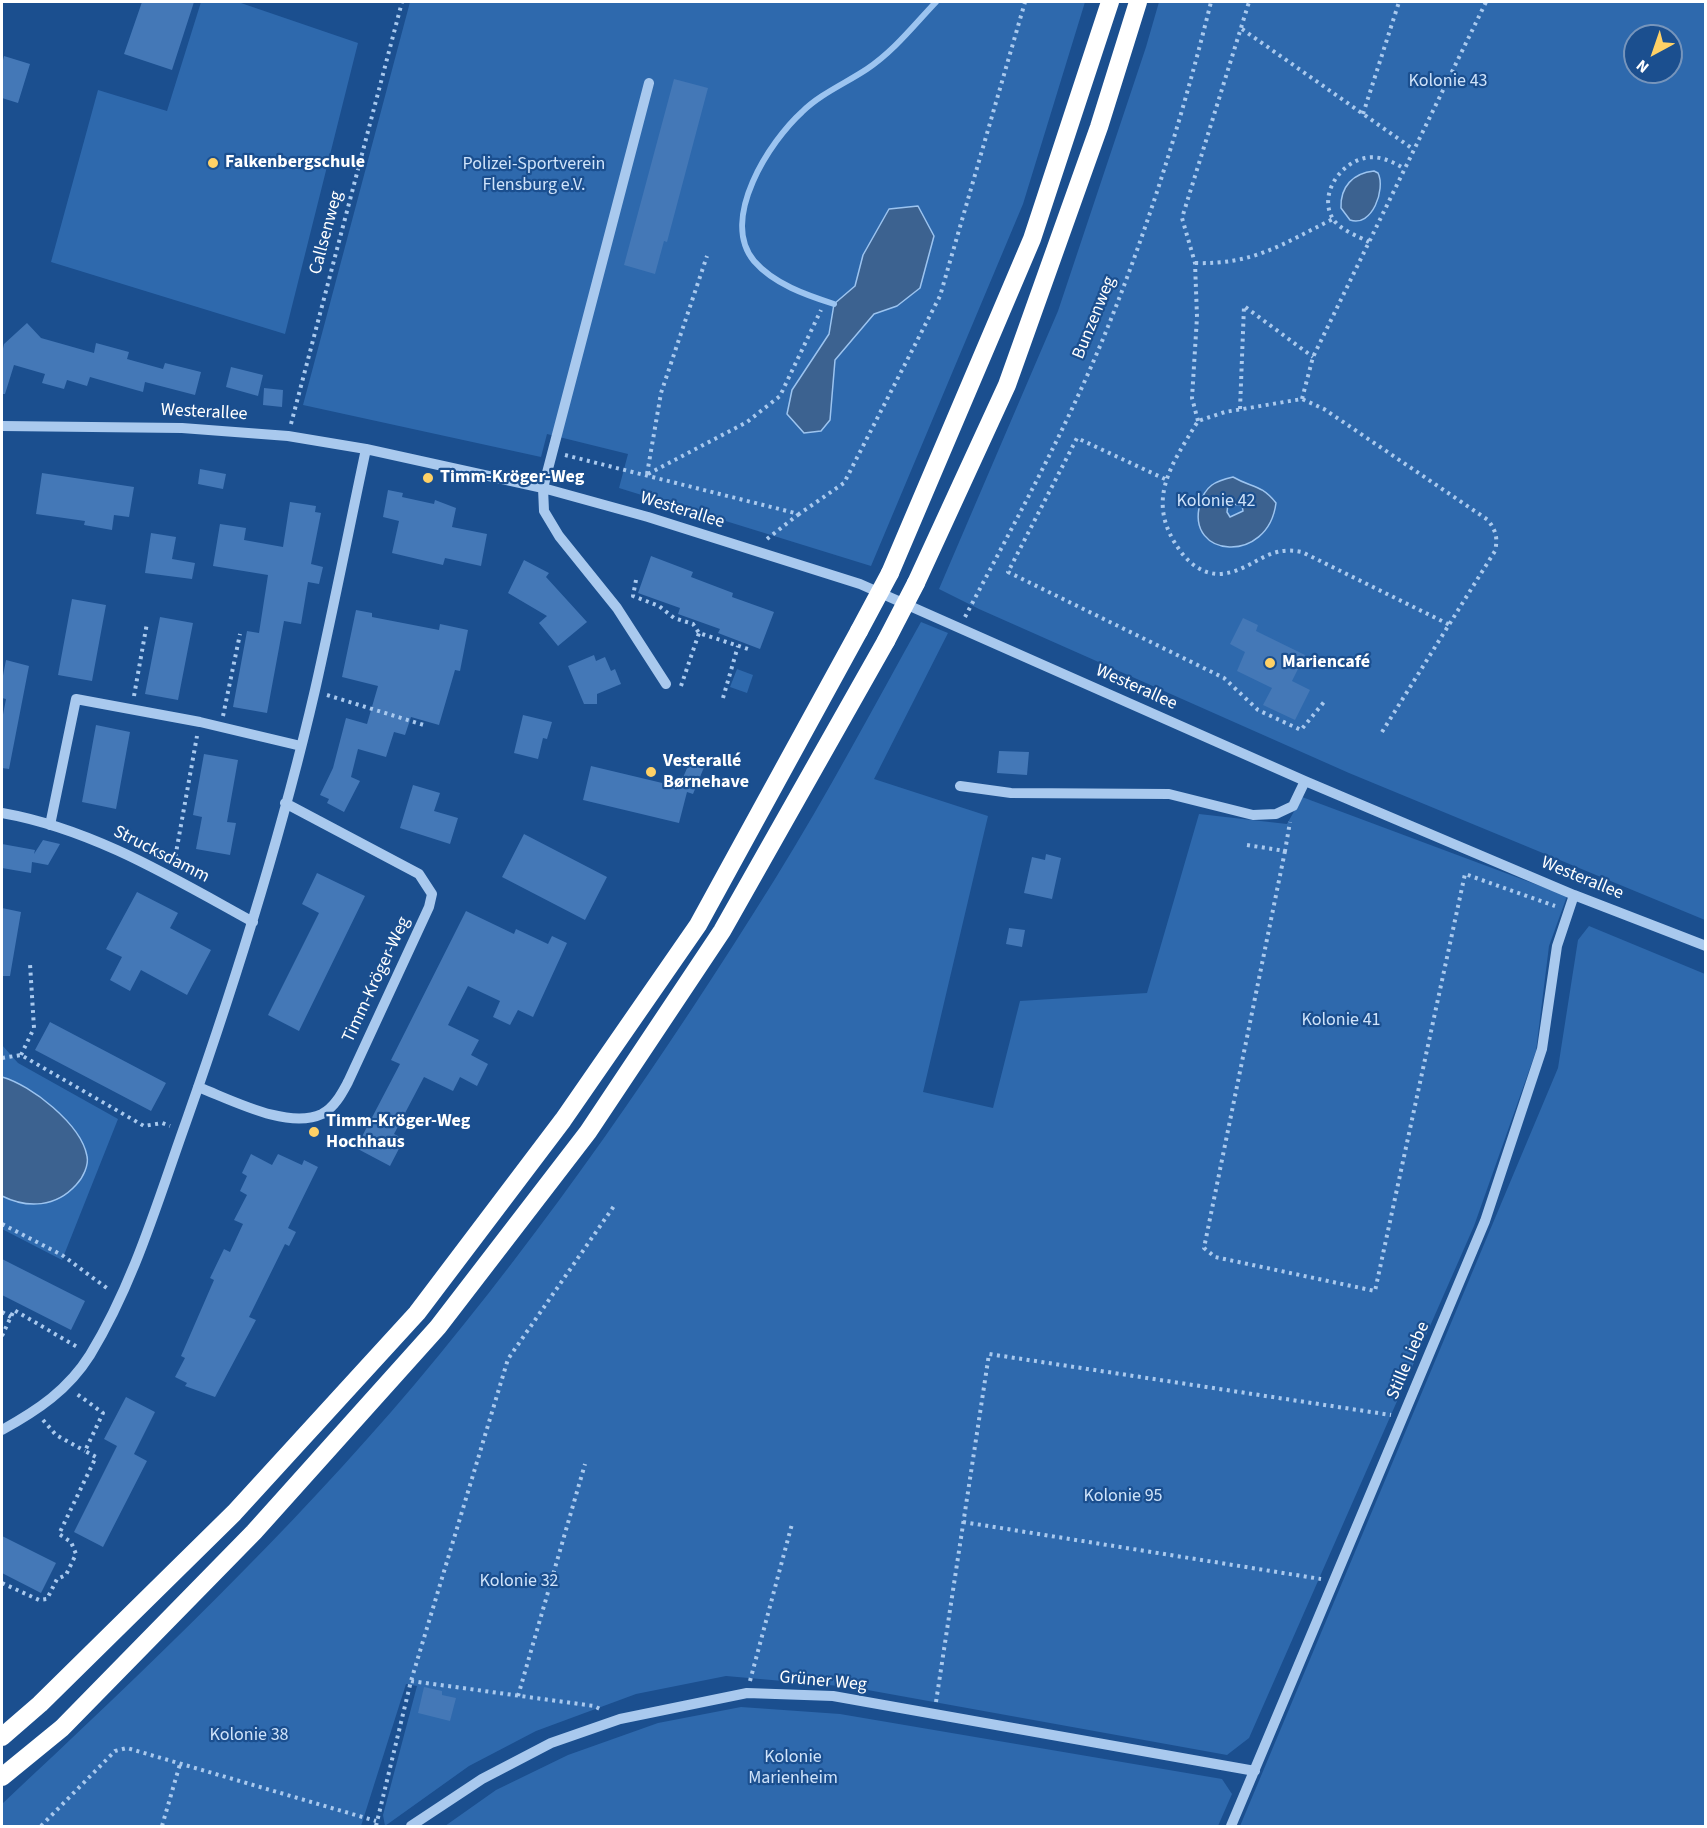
<!DOCTYPE html>
<html>
<head>
<meta charset="utf-8">
<style>
  body { margin:0 }
  #map { position:relative; width:1707px; height:1828px; overflow:hidden; background:#1b4f8f; font-family:"Source Sans 3",sans-serif }
  canvas { display:block }
  .frame { position:absolute; inset:0; border:3px solid #fff; pointer-events:none }
  .north { position:absolute; left:1623px; top:24px; width:60px; height:60px; box-sizing:border-box; background:#1b4f8f; border:2px solid #7695bc; border-radius:50%; rotate:220deg; font-size:16px; font-weight:700; line-height:24px; text-align:center; color:#fff }
  .north::after { content:''; display:block; margin:auto; width:21px; height:27px; background:#ffd166; clip-path:polygon(50% 0,100% 100%,50% 72%,0 100%) }
</style>
</head>
<body>
<div id="map">
<canvas width="1707" height="1828"></canvas>
<div class="frame"></div>
<div class="north">N</div>
</div>
<script>
const context = document.querySelector('canvas').getContext('2d');
context.lineJoin = 'round';
function paint(path, color) { context.fillStyle = color; context.fill(path, 'evenodd'); }
function stroke(path, color, width, dash) { context.strokeStyle = color; context.lineWidth = width; context.lineCap = dash ? 'butt' : 'round'; context.setLineDash(dash || []); context.stroke(path); }
function label(font, color, halo, rows, align = 'center') {
  context.font = font + ' "Source Sans 3",sans-serif'; context.lineWidth = 4.5; context.setLineDash([]); context.textBaseline = 'middle'; context.strokeStyle = halo; context.fillStyle = color; for (const [text, x, y, turn = 0] of rows) {
    context.save(); context.translate(x, y); context.rotate((+turn || 0) * Math.PI / 180); context.textAlign = isNaN(turn) ? turn : align; if (halo) context.strokeText(text, 0, 0); context.fillText(text, 0, 0); context.restore();
  }
}
paint(new Path2D(`
  M201,2H238L358,43L285,334L51,262L98,90L167,111Z
  M410,2H1085L1023,204L871,566L619,488L628,454L547,434L541,457L303,405Z
  M1159,2H1705V920L1349,773L979,609L939,589L1058,311L1146,47ZM1635,36H1671V72H1635Z
  M921,622L948,633L874,779L988,816L923,1092L993,1108L1020,1001L1147,993L1199,814L1287,824L1302,797L1567,896L1549,946L1536,1051L1474,1226L1249,1738L1227,1755L851,1687L726,1676L636,1694L536,1731L469,1766L385,1826L383,1815L417,1686L406,1684L361,1826H2V1804C145,1670 288,1534 415,1384C548,1226 666,1054 775,879C827,795 873,708 921,622Z
  M737,669L753,675L747,693L730,687Z
  M1589,926L1705,974V1826H1240L1558,1068L1578,940Z
  M2,1045L18,1063L118,1119L62,1260L2,1229V1196L17,1203L87,1157C84,1149 81,1138 76,1131C64,1112 23,1083 2,1077Z
  M741,1707L840,1714L1222,1779L1232,1794L1218,1826H445L496,1790L568,1755L658,1723Z`), '#2e69ad');
const water = new Path2D(`
  M1374,171L1378,173C1386,189 1372,228 1350,220L1341,208C1340,187 1353,173 1374,171Z
  M918,206L934,236L920,288L897,306L874,314L835,360L830,420L821,431L804,433L787,414L792,390L829,334L834,304L855,286L863,255L889,209Z
  M1233,477C1252,488 1261,484 1276,503C1268,565 1185,558 1200,504C1205,486 1215,481 1233,477ZM1228,504L1242,505L1243,511L1230,517L1227,512Z
  M2,1077C31,1085 81,1124 87,1156C89,1165 83,1178 76,1185C56,1207 28,1209 2,1196Z`);
paint(water, '#3c6290');
stroke(water, '#9cc4f0', 1.5);
stroke(new Path2D(`
  M834,304C806,295 774,284 754,261C719,219 770,141 802,112C820,94 846,83 867,69C894,51 914,25 936,2`), '#9cc4f0', 6);
paint(new Path2D(`
  M142,2H194L172,70L124,54Z
  M4,56L30,64L18,103L2,98V64Z
  M674,79L708,88L667,242L664,241L655,274L624,265Z
  M27,323L41,338L94,353L96,343L129,352L127,359L163,369L165,363L201,372L195,395L145,382L143,392L90,377L87,386L67,380L64,389L42,383L45,374L14,365L5,394H2V353L4,344Z
  M231,367L263,375L258,396L226,387Z
  M264,388L283,390L282,407L263,405Z
  M200,469L226,474L223,489L198,484Z
  M42,473L134,487L129,517L114,515L112,530L84,525L85,521L36,514Z
  M388,490L403,493L402,497L434,504L435,500L456,508L452,527L487,534L481,566L445,558L443,565L392,553L399,521L383,517Z
  M290,502L316,506L315,512L321,513L311,564L323,567L319,584L308,582L301,624L284,621L267,713L233,707L247,631L259,633L268,575L213,566L220,524L246,528L244,540L283,547Z
  M151,533L176,537L172,559L195,563L192,579L145,573Z
  M651,556L693,572L691,577L733,593L732,597L774,612L760,649L718,633L720,629L678,614L680,608L638,593Z
  M524,560L549,573L546,577L587,622L558,646L539,623L547,616L508,593Z
  M72,599L106,605L92,681L58,675Z
  M356,610L372,613V617L439,630L440,624L468,630L460,671L455,670L439,725L411,717L405,735L394,732L386,757L358,749L351,777L360,781L344,812L327,803L329,799L320,795L333,768L346,718L367,724L378,686L342,677Z
  M160,617L193,623L178,700L145,694Z
  M1243,618L1258,625L1256,631L1305,655L1292,681L1310,690L1295,720L1263,705L1272,688L1237,671L1245,652L1230,644Z
  M594,655L596,661L605,657L611,671L615,669L621,684L597,694V704H584L568,666Z
  M6,660L29,666L9,769L2,768V720L6,699L2,698V681Z
  M523,715L552,722L547,739L543,738L538,759L514,753Z
  M96,725L130,732L116,809L82,802Z
  M999,751L1029,752L1027,775L997,773Z
  M204,754L238,760L227,822L236,823L230,855L196,849L202,817L193,815Z
  M693,754L707,760L693,794L687,792L679,823L583,800L591,766L679,787Z
  M413,785L440,793L434,811L458,818L450,844L400,828Z
  M524,834L607,877L585,920L502,877Z
  M43,840L60,844L48,865L32,862L31,873L2,868V844L35,850L34,854Z
  M1046,854L1061,858L1052,899L1024,893L1032,857L1045,860Z
  M317,873L365,896L299,1031L268,1015L319,913L302,904Z
  M137,892L178,913L170,928L211,950L187,995L141,970L130,991L110,980L122,957L106,949Z
  M2,908L21,912L10,976H2Z
  M466,911L514,934L516,929L548,944L552,936L567,943L533,1017L518,1010L510,1025L493,1017L500,1001L468,986L448,1025L479,1040L471,1055L488,1064L477,1086L460,1077L453,1091L424,1077L394,1134L404,1139L390,1166L356,1148L400,1064L391,1060Z
  M1009,928L1025,930L1022,947L1006,944Z
  M50,1022L166,1083L151,1111L35,1050Z
  M251,1154L272,1165L278,1154L302,1165L304,1160L318,1167L288,1228L296,1232L289,1246L285,1244L249,1317L256,1320L215,1397L185,1386L187,1383L175,1377L185,1358L181,1356L214,1280L210,1278L224,1249L230,1252L243,1224L234,1220L247,1195L240,1191L247,1176L242,1173Z
  M2,1259L85,1301L71,1330L2,1295Z
  M126,1397L155,1412L134,1454L147,1461L103,1547L74,1532L117,1446L104,1439Z
  M2,1536L56,1563L41,1593L2,1573Z
  M424,1687L442,1691V1695L456,1698L450,1721L418,1713Z`), '#4478b7');
stroke(new Path2D(`
  M1242,29L1413,149
  M1363,114L1399,2
  M1369,242C1358,236 1340,230 1333,219C1318,195 1340,163 1365,158C1380,155 1393,162 1405,169
  M1195,263C1254,265 1282,244 1333,219
  M1302,399L1313,357L1486,2
  M1240,409L1244,306L1313,357
  M1198,421L1192,398L1197,317L1195,263L1182,218L1249,2
  M291,424L402,2
  M565,455L799,514L844,483L940,296L1025,2
  M647,474L661,393L707,256
  M648,474L747,422L780,396L821,310
  M1165,479L1077,438L1008,572L1224,678L1258,710L1301,730L1324,702
  M767,539L799,514
  M636,580L633,596L659,606L674,618L693,624L699,633L748,649
  M965,617C1017,518 1072,419 1113,314C1153,213 1185,107 1211,2
  M681,686L699,633
  M327,695L427,726
  M134,696L147,623
  M723,698L738,646
  M223,716L240,634
  M1382,732L1495,551C1498,538 1496,531 1488,520L1324,409L1302,399L1225,412L1198,421C1170,467 1144,502 1181,552C1190,564 1203,574 1219,574C1253,572 1265,544 1302,552L1450,625
  M1247,845L1285,851L1290,822
  M1285,851L1204,1248L1215,1257L1375,1291L1465,874L1555,906
  M174,864L197,736
  M21,1055L34,1028L30,964
  M2,1058L21,1055L144,1126L162,1123L170,1126
  M2,1224L62,1255L108,1289
  M2,1312L11,1317
  M2,1336L14,1310L79,1348
  M43,1420L56,1435L85,1451
  M963,1522L1321,1579
  M2,1583L39,1600L47,1599L57,1579L66,1575L76,1554L71,1542L59,1534L96,1457L85,1451L103,1413L77,1394
  M411,1681L594,1706L602,1710
  M750,1681L792,1524
  M518,1696L585,1464
  M936,1702L989,1354L1391,1415
  M41,1826L115,1751L127,1748L376,1821
  M162,1826L180,1764
  M376,1826L411,1681L508,1359L614,1206`), '#a9c9ee', 4, [3, 4.5]);
stroke(new Path2D(`
  M649,83L543,488L544,511L559,536L617,608L666,684
  M2,426L182,428L288,436L366,449L543,488L648,517L860,584L1305,781L1574,895L1706,946
  M960,786L1011,793L1169,794L1253,815L1276,814L1293,806L1305,781
  M2,813C93,829 173,878 253,922
  M50,825L76,699L200,722L301,746
  M198,1087C232,1100 288,1130 322,1114C335,1107 342,1093 348,1082L429,907L432,894L419,874L285,803
  M2,1430C38,1410 68,1390 90,1355C134,1283 158,1200 186,1122C236,980 281,837 315,690C333,610 349,529 366,449
  M411,1826L482,1779L551,1743L620,1719L747,1693L833,1696L1255,1771
  M1231,1826L1485,1221L1542,1049L1557,946L1574,895`), '#a9c9ee', 10);
stroke(new Path2D(`
  M890,573L1032,239L1110,2
  M916,583L1007,385L1099,127L1138,2
  M2,1737L40,1704L234,1513L417,1313L563,1120L698,925L859,631
  M2,1777L62,1728L254,1532L438,1327L588,1132L722,931L886,641`), '#fff', 18);
stroke(new Path2D(`
  M859,631L890,573
  M886,641L916,583`), '#fff', 18);
for (const [x, y, r, color] of [
  [213,163,6,"#ffd166"],
  [428,478,6,"#ffd166"],
  [1270,663,6,"#ffd166"],
  [651,772,6,"#ffd166"],
  [314,1132,6,"#ffd166"]
]) { const dot = new Path2D(); dot.arc(x, y, r, 0, 2 * Math.PI); context.fillStyle = color; context.fill(dot); stroke(dot, '#1b4f8f', 2); }
label('18px', '#cfe3fa', '#1b4f8f', [
  ["Kolonie 43",1448,82],
  ["Polizei-Sportverein",534,165],
  ["Flensburg e.V.",534,186],
  ["Kolonie 42",1216,502],
  ["Kolonie 41",1341,1021],
  ["Kolonie 95",1123,1497],
  ["Kolonie 32",519,1582],
  ["Kolonie 38",249,1736],
  ["Kolonie",793,1758],
  ["Marienheim",793,1779]
]);
label('bold 18px', '#fff', '#1b4f8f', [
  ["Falkenbergschule",225,163],
  ["Timm-Kröger-Weg",440,478],
  ["Mariencafé",1282,663],
  ["Vesterallé",663,762],
  ["Børnehave",663,783],
  ["Timm-Kröger-Weg",326,1122],
  ["Hochhaus",326,1143]
], 'left');
label('18px', '#fff', '#1b4f8f', [
  ["Callsenweg",327,233,-75],
  ["Bunzenweg",1095,318,-68],
  ["Westerallee",204,413,3],
  ["Westerallee",682,511,17],
  ["Westerallee",1136,688,24],
  ["Strucksdamm",161,855,27],
  ["Westerallee",1582,879,22],
  ["Timm-Kröger-Weg",377,980,-65],
  ["Stille Liebe",1409,1361,-67],
  ["Grüner Weg",823,1682,5]
]);
</script>
</body>
</html>
